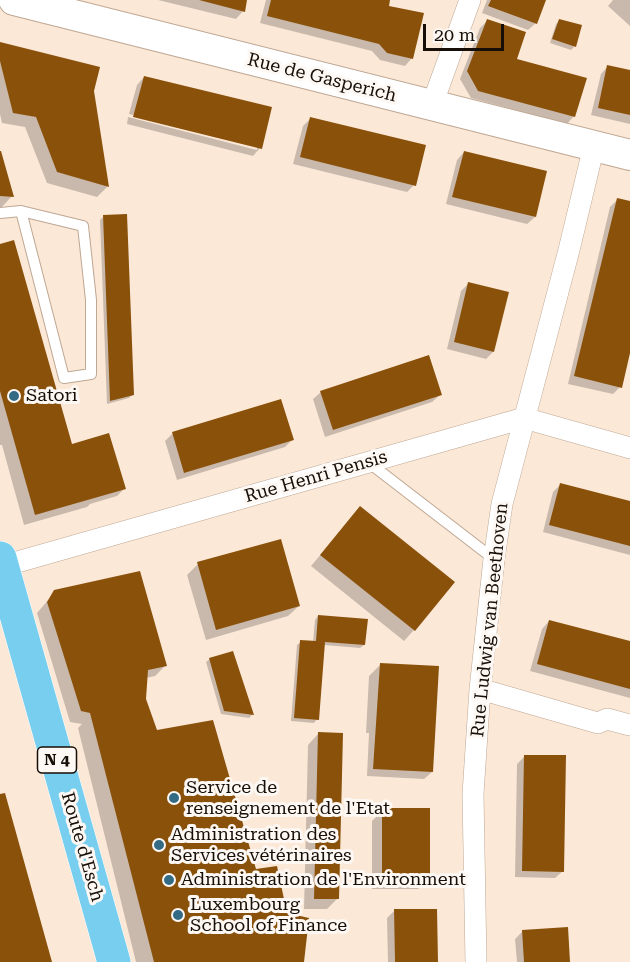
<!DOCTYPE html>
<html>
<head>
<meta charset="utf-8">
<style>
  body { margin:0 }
  #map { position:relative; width:630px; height:962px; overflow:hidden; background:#fce8d7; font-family:"Roboto Serif",serif }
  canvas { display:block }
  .scale { position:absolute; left:423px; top:24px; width:81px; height:27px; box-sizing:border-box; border:3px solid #160e07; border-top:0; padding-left:8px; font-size:18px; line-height:21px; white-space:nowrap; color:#160e07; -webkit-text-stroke:4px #fdf8f4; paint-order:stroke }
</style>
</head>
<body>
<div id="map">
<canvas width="630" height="962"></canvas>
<div class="scale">20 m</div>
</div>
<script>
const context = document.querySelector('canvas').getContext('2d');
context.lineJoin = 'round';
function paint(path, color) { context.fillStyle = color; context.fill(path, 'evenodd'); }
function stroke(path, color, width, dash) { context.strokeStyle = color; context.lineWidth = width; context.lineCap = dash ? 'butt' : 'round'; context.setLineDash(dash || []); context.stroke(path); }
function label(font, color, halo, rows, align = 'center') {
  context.font = font + ' "Roboto Serif",serif'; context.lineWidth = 6; context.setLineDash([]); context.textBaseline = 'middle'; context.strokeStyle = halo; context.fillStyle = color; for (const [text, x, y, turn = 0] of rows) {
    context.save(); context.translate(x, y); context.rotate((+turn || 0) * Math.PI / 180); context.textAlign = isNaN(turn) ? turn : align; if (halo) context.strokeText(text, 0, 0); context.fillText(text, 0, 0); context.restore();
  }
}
paint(new Path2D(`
  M158,0H246L243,11L236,19Z
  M266,0H384L412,58L405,66L380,60L372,51L260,23Z
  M487,0H544L536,23L528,30L482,13Z
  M613,0H630V26L608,6Z
  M560,20L580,26L574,47L571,50L550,43L556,24Z
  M487,21L516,60L574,116L567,124L471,98L460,79L480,28Z
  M0,43L93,91L107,187L97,197L47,183L25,127L2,123L0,114Z
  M608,66L630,71V124L591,115L601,74Z
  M144,77L270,109L260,148L253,156L127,124L128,117L257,150V146L129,114L137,85Z
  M311,118L414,185L407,192L293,164L303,126Z
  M464,152L535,217L527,224L446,204L457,160Z
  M0,154L12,196L0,209Z
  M618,199L630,202V347L620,387L613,394L568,384L610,207Z
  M103,217L132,395L129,398L107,404L100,220Z
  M0,246L71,445L124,489L117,496L90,504L87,507L24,525L2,445H0Z
  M469,283L493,352L486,359L447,349L461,291Z
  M321,392L440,395L432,402L325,437L313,399Z
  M280,401L292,440L285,447L177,480L165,441L172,434Z
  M561,484L630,503V555L543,532L553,492Z
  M360,508L414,630L404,641L311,566Z
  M198,564L299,606L288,616L206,640L187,575Z
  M55,592L166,665L155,676L146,678L145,701L156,732L255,871L302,962H136L78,728L82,724L70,722L37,613Z
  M318,616L364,645L360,648L324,645L317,719L314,723L291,721L297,645L301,642H313L315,620Z
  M549,621L630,643V698L530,671L542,629Z
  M232,652L252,715L249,718L221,714L206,662L210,659Z
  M380,665L432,772L424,779L367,776L369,733H366L369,676Z
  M318,734L338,898L327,909H304L308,745Z
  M525,756L563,871L555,878L515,877L517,764Z
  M383,810L428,879L418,889H372V821Z
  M394,911L437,962H388L387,918Z
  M523,931L569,962H517L515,939Z`), '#0003');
paint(new Path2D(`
  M199,0H247L245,12Z
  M271,0H390L389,6L424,13L413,59L387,53L379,44L267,16Z
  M491,0H546L537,24L488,6Z
  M487,19L526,32L517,59L587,78L575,117L478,91L467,71Z
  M559,19L582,25L576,47L552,39Z
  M0,42L100,67L94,91L109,187L57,172L36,117L13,113L0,61Z
  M607,65L630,70V115L598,108Z
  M144,76L272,107L262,149L133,117Z
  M310,117L426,145L416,186L300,157Z
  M0,151H1L14,197L0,196Z
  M464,151L547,171L536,217L452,197Z
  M617,198L630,201V353L622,388L574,376Z
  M127,214L134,395L110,401L103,215Z
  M14,240L72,444L109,433L126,489L35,515L0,391V244Z
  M468,282L509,292L494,352L454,342Z
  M429,355L442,395L333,430L320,391Z
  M281,399L294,440L184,473L172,432Z
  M560,483L630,501V546L549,525Z
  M360,506L455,582L415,631L320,555Z
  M281,539L300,606L216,630L197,562Z
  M140,571L167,666L148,670L146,699L157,730L213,720L256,869L277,866L287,913L309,918L304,962H154L90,713L81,711L47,602L54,590Z
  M318,615L368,619L365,645L325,642L319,720L294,718L300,640L316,641Z
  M549,620L630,641V689L537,664Z
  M233,651L254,715L224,711L209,658Z
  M380,663L439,666L433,772L373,769Z
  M318,732L343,733L339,899H314Z
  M524,755H566L564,872L522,871Z
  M5,793L52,962H0V794Z
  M382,808H430V879H382Z
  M394,909H437L438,962H395Z
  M568,927L570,962H524L522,930Z`), '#8a510b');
const lane = new Path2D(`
  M0,213L21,211L83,226L91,300V374L64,378L21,211
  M368,462L494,559`);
const street = new Path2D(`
  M432,105L470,0
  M0,567L524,418L630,448
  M480,689L598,723L607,719L630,725
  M476,962L473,794L480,689L494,559L502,504L569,250L594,146`);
const secondary = new Path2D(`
  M14,0L630,155`);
const primary = new Path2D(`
  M0,558L114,962`);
stroke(lane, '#bea793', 12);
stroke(street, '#bea793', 22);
stroke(secondary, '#bea793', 32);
stroke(primary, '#fff', 34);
stroke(lane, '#fff', 10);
stroke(street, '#fff', 21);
stroke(secondary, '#fff', 30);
stroke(primary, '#78ceef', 33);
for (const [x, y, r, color] of [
  [14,396,6,"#336b85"],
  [174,798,6,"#336b85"],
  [159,845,6,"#336b85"],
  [169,880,6,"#336b85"],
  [178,915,6,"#336b85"]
]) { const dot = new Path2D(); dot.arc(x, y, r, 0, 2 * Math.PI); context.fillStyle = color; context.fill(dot); stroke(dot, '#fdf8f4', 2); }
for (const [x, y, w] of [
  [57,760,39]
]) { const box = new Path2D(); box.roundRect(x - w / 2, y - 13, w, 26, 4.5); context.fillStyle = '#fdf8f4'; context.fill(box); stroke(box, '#160e07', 1.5); }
label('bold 16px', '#160e07', null, [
  ["N 4",57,760]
]);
label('18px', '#160e07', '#fdf8f4', [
  ["Rue de Gasperich",322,78,14],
  ["Rue Henri Pensis",316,477,-16],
  ["Rue Ludwig van Beethoven",490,620,-84],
  ["Route d'Esch",82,847,74]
]);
label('18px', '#160e07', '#fdf8f4', [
  ["Satori",26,396],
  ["Service de",186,788],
  ["renseignement de l'Etat",186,809],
  ["Administration des",171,835],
  ["Services vétérinaires",171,856],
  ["Administration de l'Environment",181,880],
  ["Luxembourg",190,905],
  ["School of Finance",190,926]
], 'left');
</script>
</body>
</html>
